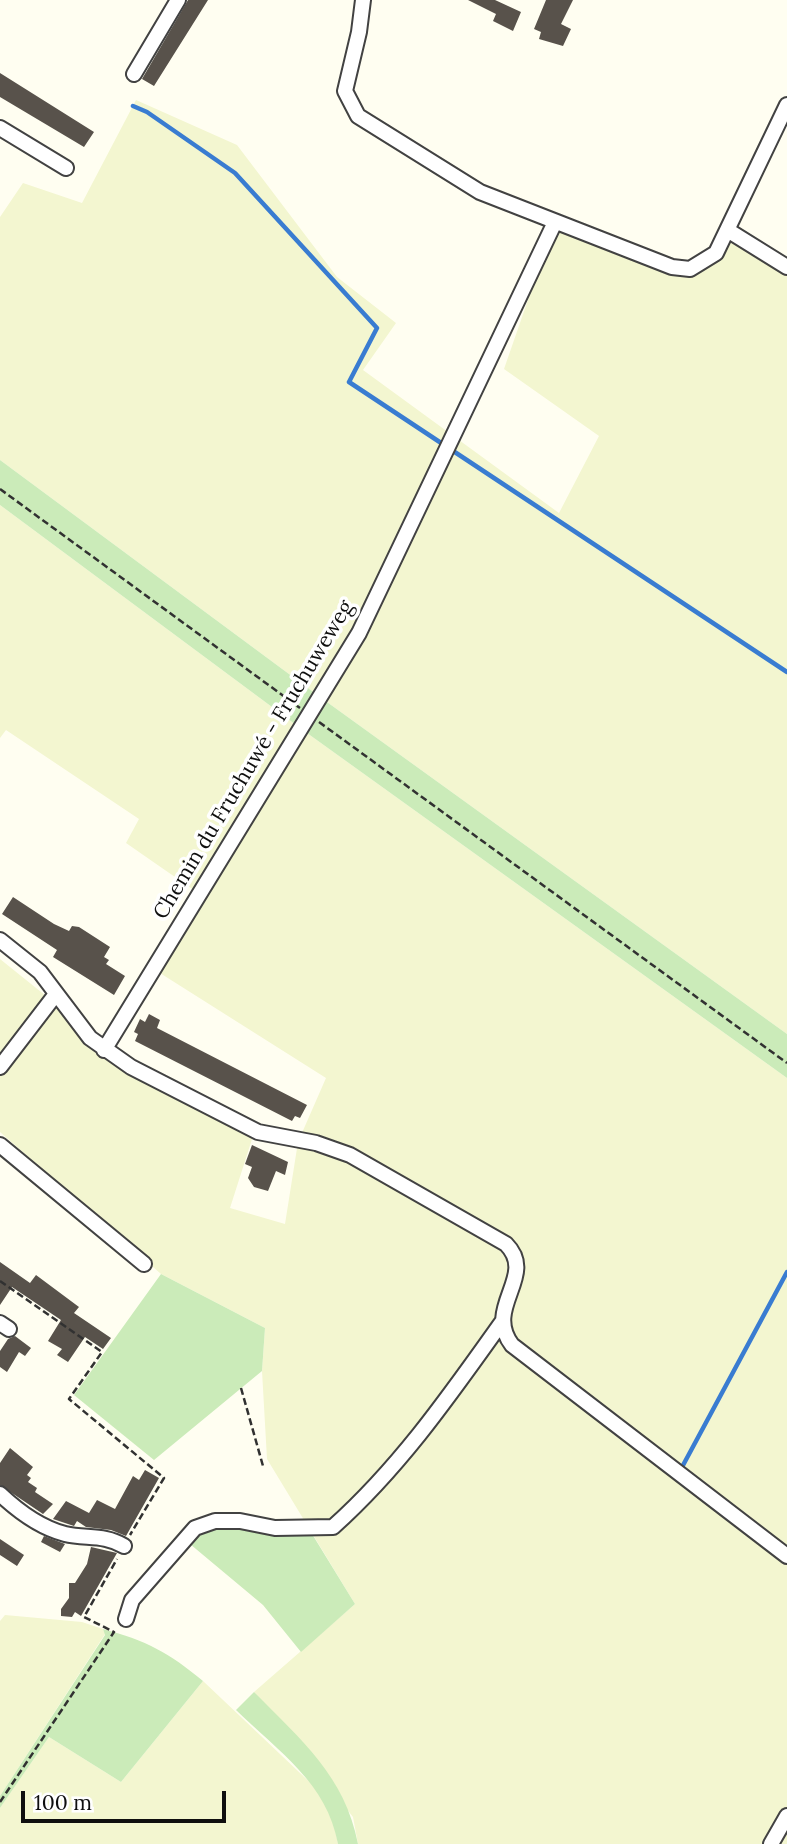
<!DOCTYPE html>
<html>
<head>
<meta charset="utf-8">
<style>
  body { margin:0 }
  #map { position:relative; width:787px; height:1844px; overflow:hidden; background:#fffef1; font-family:Lora,serif }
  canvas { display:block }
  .scale { position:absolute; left:21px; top:1791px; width:205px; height:32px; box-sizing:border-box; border:4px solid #0f0f0f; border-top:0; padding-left:9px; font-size:21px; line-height:24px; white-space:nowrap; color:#0f0f0f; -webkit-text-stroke:5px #fff; paint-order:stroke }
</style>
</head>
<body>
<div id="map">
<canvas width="787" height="1844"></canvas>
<div class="scale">100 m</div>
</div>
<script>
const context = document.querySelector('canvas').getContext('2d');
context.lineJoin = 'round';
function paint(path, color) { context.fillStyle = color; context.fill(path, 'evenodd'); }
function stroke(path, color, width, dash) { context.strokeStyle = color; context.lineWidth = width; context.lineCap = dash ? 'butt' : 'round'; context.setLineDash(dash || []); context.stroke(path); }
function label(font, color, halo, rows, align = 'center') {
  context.font = font + ' Lora,serif'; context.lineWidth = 7; context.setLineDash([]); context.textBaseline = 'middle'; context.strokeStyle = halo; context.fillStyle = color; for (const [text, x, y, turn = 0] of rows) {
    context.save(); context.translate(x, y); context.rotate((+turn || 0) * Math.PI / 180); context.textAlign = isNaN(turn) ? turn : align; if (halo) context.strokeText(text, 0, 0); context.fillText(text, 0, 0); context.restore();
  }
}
paint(new Path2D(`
  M136,100L237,145L337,277L396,323L363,370L559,513L599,436L504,369L555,222L690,269L729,231L787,268V1034L320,697L0,460V217L23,183L82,203Z
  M0,505L307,733L787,1078V1844H358L353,1817L254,1692L355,1604L267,1459L262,1371L265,1328L161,1274L0,1132V959L51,1000L97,1051L167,1095L253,1136L230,1208L285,1224L298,1142L326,1078L152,968L198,893L126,843L139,819L6,730L0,738Z
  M5,1615L82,1622L103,1629L105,1634L0,1796V1621Z
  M203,1681L319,1791L333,1818L338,1844H0V1808L49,1737L121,1782Z`), '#f3f6d0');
paint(new Path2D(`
  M0,460L320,697L787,1034V1078L307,733L0,505Z
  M161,1274L265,1328L262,1371L154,1460L74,1395Z
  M215,1521L309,1529L355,1604L301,1652L263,1605L184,1539Z
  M103,1629C147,1641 168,1652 203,1681L121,1782L49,1737L0,1808V1796L105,1635Z
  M254,1692C301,1740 345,1776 358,1844H338C327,1783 279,1752 236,1710Z`), '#cbebb9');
stroke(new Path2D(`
  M133,106L147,112L235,173L377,328L349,382L787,672
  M681,1469L787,1272`), '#397cd1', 4.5);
paint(new Path2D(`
  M188,0H208L154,86L142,79Z
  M468,0H495L521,12L513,31L493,21L496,14Z
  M546,0H573L561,24L571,29L563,46L539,39L541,32L534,29Z
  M0,73L94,132L84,147L0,97Z
  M13,897L54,924L69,931L72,926L79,927L110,947L104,957L109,960L106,964L125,976L114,995L53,957L57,950L2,914Z
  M149,1014L160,1020L157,1028L307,1105L300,1118L295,1116L292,1121L135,1041L138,1034L134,1032L140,1019L145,1022Z
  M252,1145L288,1162L285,1175L276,1171L268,1191L254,1187L248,1178L252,1167L245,1164Z
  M0,1262L30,1283L36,1275L79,1307L74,1313L111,1338L103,1349L85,1337L68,1362L57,1355L62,1349L48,1341L61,1320L12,1287L0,1305Z
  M15,1336L31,1348L25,1356L19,1352L7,1372L0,1367V1351L8,1339Z
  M10,1448L33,1467L27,1475L31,1478L28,1482L37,1488L35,1492L53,1504L43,1514L0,1485V1463Z
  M145,1470L159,1478L126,1536L111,1530L86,1527L77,1521L74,1526L53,1519L66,1501L89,1513L97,1500L115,1509L133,1476L139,1480Z
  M44,1536L65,1544L60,1552L41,1542Z
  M0,1539L24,1555L17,1566L0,1555Z
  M91,1547L117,1553L81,1616L75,1612L72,1617L61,1616V1609L69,1598V1583H75L87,1564Z`), '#58524b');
const street = new Path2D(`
  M363,0L359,32L345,91L358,116L480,192L672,267L690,269L716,253L787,105
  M134,74L178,0
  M0,128L66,168
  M729,231L787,267
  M0,940L40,972L90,1038L131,1067L258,1132L316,1143L350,1155L506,1244C538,1276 483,1307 512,1345L787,1556
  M104,1050L359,633L555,222
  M0,1067L56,994
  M0,1145L144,1264
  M0,1323L9,1329
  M0,1494C18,1511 42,1528 65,1534C86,1539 104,1534 124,1546
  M126,1619L132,1600L195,1528L215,1521H240L275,1528L333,1527C400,1467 450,1395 502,1322
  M771,1844L787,1816`);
stroke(street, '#424242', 18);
stroke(new Path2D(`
  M0,489L300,708
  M319,722L787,1063
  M0,1281L102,1352L69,1399L164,1478L130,1535
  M241,1388L263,1466
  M0,1802L114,1632L84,1617L117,1559`), '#313131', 2.5, [7, 3.5]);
stroke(street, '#fff', 14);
label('21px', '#0f0f0f', '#fff', [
  ["Chemin du Fruchuwé - Fruchuweweg",254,760,-59]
]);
</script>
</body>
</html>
